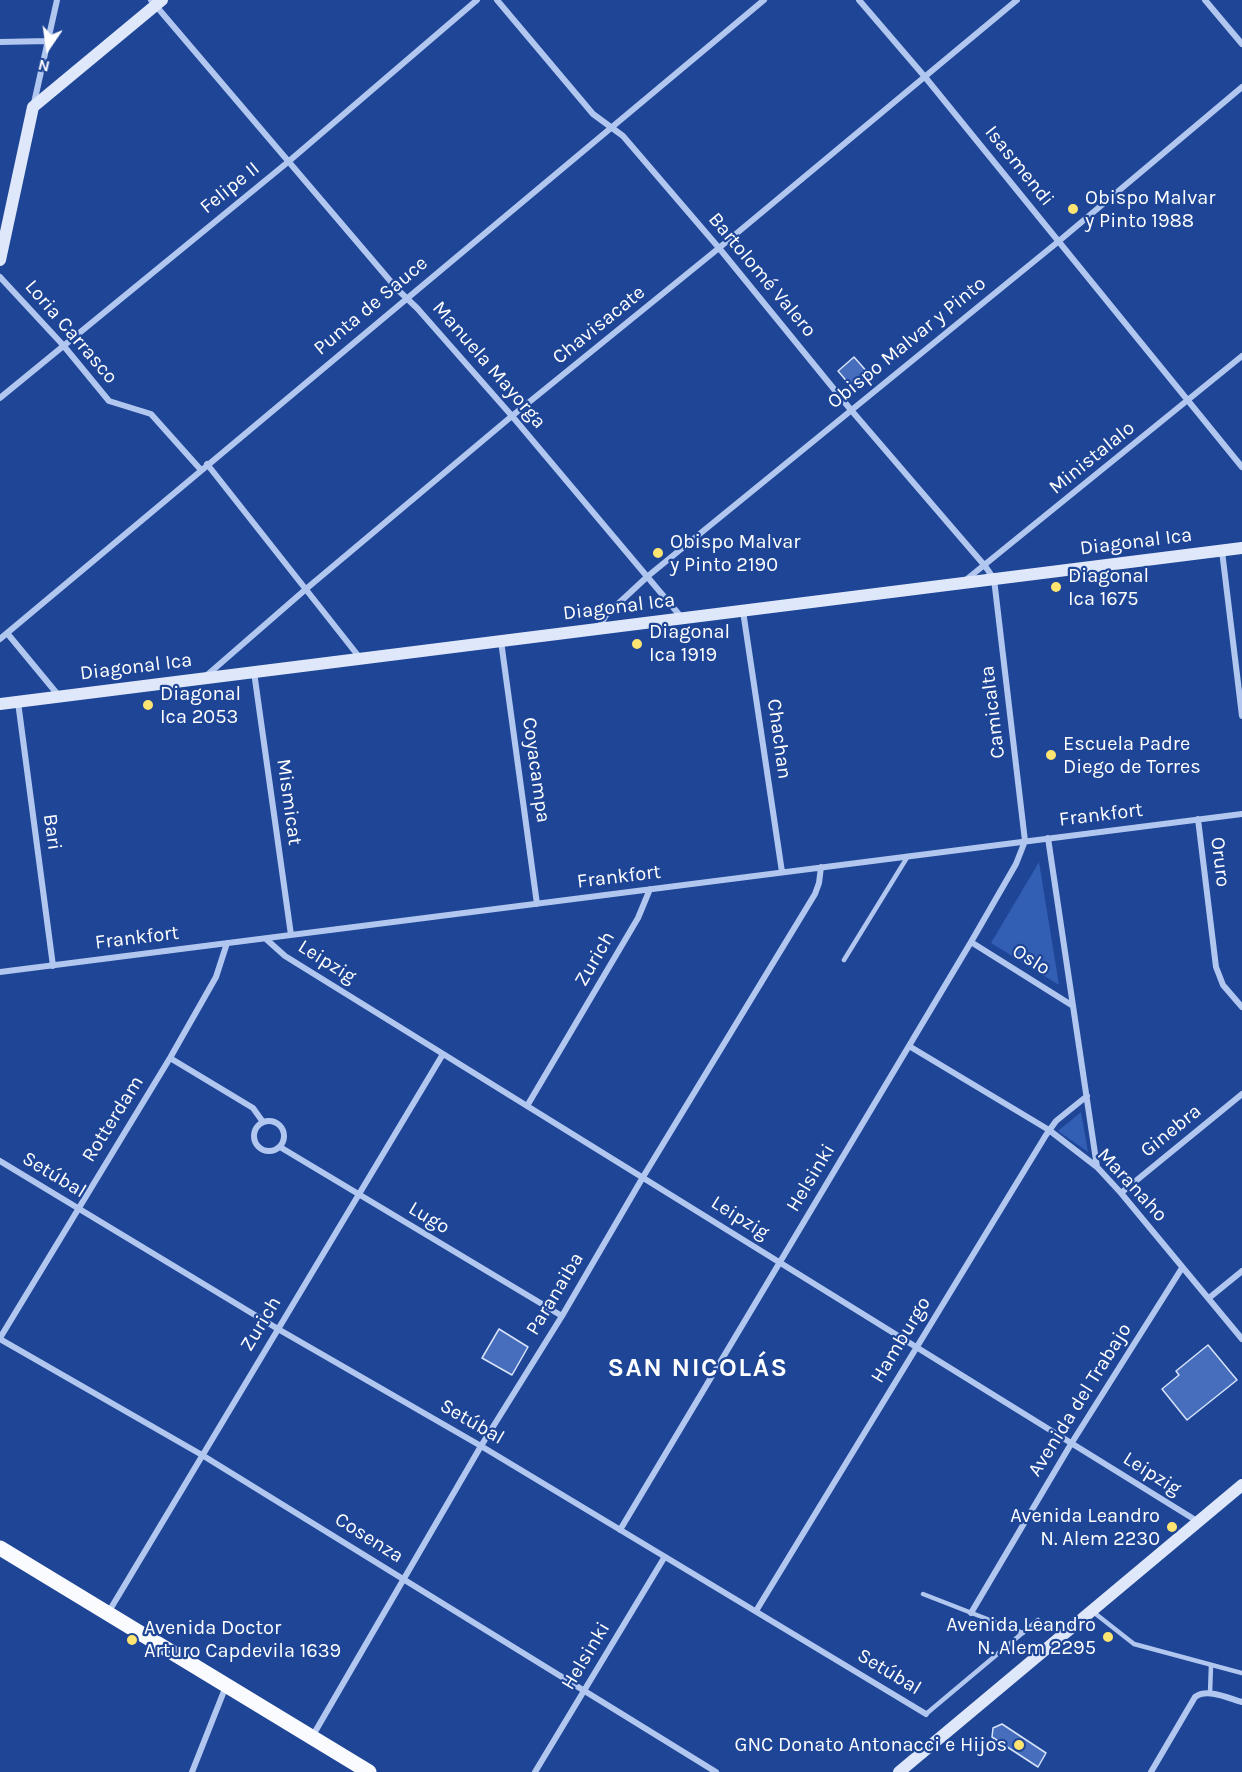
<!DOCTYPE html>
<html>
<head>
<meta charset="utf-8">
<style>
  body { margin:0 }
  #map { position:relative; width:1242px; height:1772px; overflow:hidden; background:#1e4596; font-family:Karla,sans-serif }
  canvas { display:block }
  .north { position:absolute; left:18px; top:18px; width:60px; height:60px; -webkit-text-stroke:4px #1e4596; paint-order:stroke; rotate:193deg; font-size:16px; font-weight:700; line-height:24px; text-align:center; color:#fff }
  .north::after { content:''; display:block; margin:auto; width:21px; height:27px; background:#fff; clip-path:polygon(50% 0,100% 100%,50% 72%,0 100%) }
</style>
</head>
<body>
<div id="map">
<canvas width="1242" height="1772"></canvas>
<div class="north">N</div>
</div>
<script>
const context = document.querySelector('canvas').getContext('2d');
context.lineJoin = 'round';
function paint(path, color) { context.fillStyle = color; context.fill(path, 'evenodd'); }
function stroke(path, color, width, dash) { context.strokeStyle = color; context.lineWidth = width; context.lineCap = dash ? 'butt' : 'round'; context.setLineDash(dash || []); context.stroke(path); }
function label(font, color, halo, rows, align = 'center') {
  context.font = font + ' Karla,sans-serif'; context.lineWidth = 4.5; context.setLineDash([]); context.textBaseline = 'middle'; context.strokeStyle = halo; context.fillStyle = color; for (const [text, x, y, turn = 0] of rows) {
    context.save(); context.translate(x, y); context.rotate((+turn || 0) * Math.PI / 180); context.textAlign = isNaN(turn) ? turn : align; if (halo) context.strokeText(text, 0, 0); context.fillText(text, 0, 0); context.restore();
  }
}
paint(new Path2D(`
  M1039,862L1059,985L991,943Z
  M1081,1112L1088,1152L1058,1131Z`), '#325eb4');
const building = new Path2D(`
  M854,357L869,374L856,385L849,384L838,371Z
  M499,1329L528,1347L512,1375L482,1358Z
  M1208,1345L1237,1380L1187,1420L1162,1389L1179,1375L1176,1371Z
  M1002,1724L1046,1753L1038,1767L992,1737L993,1728Z`);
paint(building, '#466ebd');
stroke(building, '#d8e4fb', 1.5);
stroke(new Path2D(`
  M844,960L908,856
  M923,1594L1023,1633
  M1092,1611L1134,1644L1242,1673
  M1210,1693L1211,1665
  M926,1714L1038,1620`), '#b2c7ef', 4.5);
stroke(new Path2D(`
  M151,0L398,290L417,308L512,416L682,618
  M497,0L593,114L623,136L719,248L851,410L985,566L994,579L1025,841L1016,864L971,942L620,1530
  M859,0L925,77L1242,467
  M1205,0L1242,44
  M0,42L48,41
  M34,103L57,0
  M0,277L63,345L109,401L151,414L201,470
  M0,398L288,162L477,0
  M207,464L360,658
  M1222,551L1242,716
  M967,579L1242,356
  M743,611L782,872
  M598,629L606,615L648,576L1059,241L1242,87
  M7,633L59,696
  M0,639L764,0
  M501,641L537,904
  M254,672L291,935
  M206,676L306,589L512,416L719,248L1017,0
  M18,702L53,966
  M1198,819L1216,967L1223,985L1242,1007
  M1048,838L1097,1167
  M266,939L285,956L1197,1521
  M971,942L1073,1006
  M0,972L1242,814
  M909,1046L1049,1130L1097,1167L1121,1193L1242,1339
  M170,1058L253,1108L263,1122
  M527,1106L638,918L650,889
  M254 1136a15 15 0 1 1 30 0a15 15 0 1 1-30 0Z
  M280,1147L562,1316
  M0,1161L278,1329L481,1446L926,1714
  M1121,1193L1242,1094
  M1209,1298L1242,1271
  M0,1338L170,1058L216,977L227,943
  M0,1339L202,1455L716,1772
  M756,1611L1046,1135L1056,1121L1087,1096
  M108,1613L443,1054
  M971,1613L1071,1444L1182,1268
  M312,1737L481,1446L562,1316L643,1177L815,894L819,883L821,867
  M192,1772L226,1686
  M535,1772L664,1558
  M1151,1772L1195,1697C1207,1688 1228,1698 1242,1702`), '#b2c7ef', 6);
stroke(new Path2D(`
  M0,260L33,107L162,0
  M0,704L1242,548
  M899,1772L1242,1485`), '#dfe8fb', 12);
stroke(new Path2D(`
  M0,1548L369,1772`), '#fafbff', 15);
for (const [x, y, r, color] of [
  [1073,209,6,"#fee571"],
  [658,553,6,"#fee571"],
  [1056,587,6,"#fee571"],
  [637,644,6,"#fee571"],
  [148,705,6,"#fee571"],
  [1051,755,6,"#fee571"],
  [1172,1527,6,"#fee571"],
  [1108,1637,6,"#fee571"],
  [132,1640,6,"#fee571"],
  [1019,1745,6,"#fee571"]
]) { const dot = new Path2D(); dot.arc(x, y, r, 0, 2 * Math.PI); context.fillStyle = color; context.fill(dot); stroke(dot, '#1e4596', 2); }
label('20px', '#fff', '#1e4596', [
  ["Isasmendi",1019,166,51],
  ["Felipe II",230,188,-39],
  ["Bartolomé Valero",762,275,50],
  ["Punta de Sauce",371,306,-40],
  ["Chavisacate",599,325,-39],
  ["Loria Carrasco",71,332,49],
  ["Obispo Malvar y Pinto",907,343,-39],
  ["Manuela Mayorga",489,365,49],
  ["Ministalalo",1092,458,-39],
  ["Diagonal Ica",1136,542,-7],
  ["Diagonal Ica",619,607,-7],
  ["Diagonal Ica",136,667,-7],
  ["Camicalta",993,712,-97],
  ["Chachan",779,739,82],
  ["Coyacampa",536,770,82],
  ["Mismicat",289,802,82],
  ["Frankfort",1101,815,-7],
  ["Bari",52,832,82],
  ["Oruro",1220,862,83],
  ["Frankfort",619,877,-7],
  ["Frankfort",137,938,-7],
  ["Zurich",595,959,-60],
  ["Oslo",1031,960,32],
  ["Leipzig",327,962,32],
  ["Rotterdam",113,1119,-58],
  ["Ginebra",1171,1131,-39],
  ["Setúbal",54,1175,31],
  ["Helsinki",811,1178,-59],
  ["Maranaho",1132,1185,47],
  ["Lugo",429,1218,31],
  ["Leipzig",740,1218,32],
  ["Paranaiba",555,1294,-59],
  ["Zurich",261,1324,-59],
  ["Hamburgo",901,1340,-59],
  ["Avenida del Trabajo",1080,1400,-58],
  ["Setúbal",472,1422,30],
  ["Leipzig",1152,1474,32],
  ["Cosenza",369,1538,32],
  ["Helsinki",586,1656,-59],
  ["Setúbal",889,1672,31]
]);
label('20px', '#fff', '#1e4596', [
  ["Obispo Malvar",1085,198],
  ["y Pinto 1988",1085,221],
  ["Obispo Malvar",670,542],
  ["y Pinto 2190",670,565],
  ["Diagonal",1068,576],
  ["Ica 1675",1068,599],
  ["Diagonal",649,632],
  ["Ica 1919",649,655],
  ["Diagonal",160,694],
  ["Ica 2053",160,717],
  ["Escuela Padre",1063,744],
  ["Diego de Torres",1063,767],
  ["Avenida Leandro",1160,1516,"right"],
  ["N. Alem 2230",1160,1539,"right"],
  ["Avenida Leandro",1096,1625,"right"],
  ["N. Alem 2295",1096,1648,"right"],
  ["Avenida Doctor",144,1628],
  ["Arturo Capdevila 1639",144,1651],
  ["GNC Donato Antonacci e Hijos",1007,1745,"right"]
], 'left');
context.letterSpacing = '1.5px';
label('bold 26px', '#fff', '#1e4596', [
  ["SAN NICOLÁS",698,1369]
]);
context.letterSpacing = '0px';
</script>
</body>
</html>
